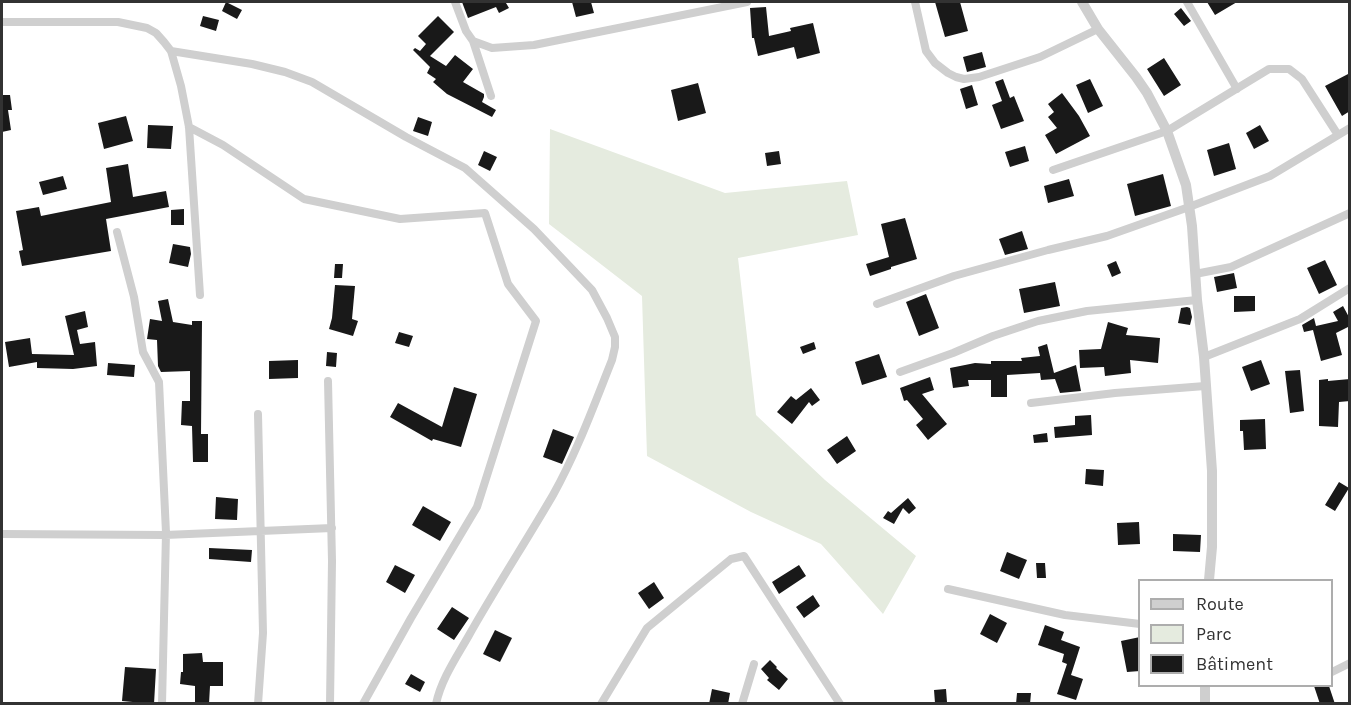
<!DOCTYPE html>
<html>
<head>
<meta charset="utf-8">
<style>
  body { margin:0 }
  #map { position:relative; width:1351px; height:705px; overflow:hidden; background:#fff; font-family:Karla,sans-serif }
  canvas { display:block }
  .frame { position:absolute; inset:0; border:3px solid #323232; pointer-events:none }
  .legend { position:absolute; left:1138px; top:579px; width:195px; height:108px; box-sizing:border-box; background:#fff; border:2px solid #adadad; margin:0; padding:8px 10px; list-style:none; font-size:18px; color:#323232 }
  .legend li { display:flex; align-items:center; gap:12px; height:30px }
  .legend b { width:30px; border:2px solid #adadad }
</style>
</head>
<body>
<div id="map">
<canvas width="1351" height="705"></canvas>
<div class="frame"></div>
<ul class="legend">
<li><b style="height:8px;background:#cfcfcf"></b>Route</li>
<li><b style="height:16px;background:#e5ebdf"></b>Parc</li>
<li><b style="height:16px;background:#191919"></b>Bâtiment</li>
</ul>
</div>
<script>
const context = document.querySelector('canvas').getContext('2d');
context.lineJoin = 'round';
function paint(path, color) { context.fillStyle = color; context.fill(path, 'evenodd'); }
function stroke(path, color, width, dash) { context.strokeStyle = color; context.lineWidth = width; context.lineCap = dash ? 'butt' : 'round'; context.setLineDash(dash || []); context.stroke(path); }
paint(new Path2D(`
  M550,129L725,193L847,181L858,235L738,258L756,415L825,480L916,556L883,614L821,544L751,512L647,456L642,296L549,224Z`), '#e5ebdf');
paint(new Path2D(`
  M226,2L242,10L237,19L222,11Z
  M462,2H509L506,3L509,8L499,13L496,7L468,18Z
  M572,2H591L594,13L576,17Z
  M935,2H960L968,31L945,37Z
  M1207,2H1237L1215,15Z
  M766,7L769,36L791,31L790,28L813,23L820,53L797,59L794,47L758,56L754,38H752L750,8Z
  M1181,8L1191,21L1184,26L1174,14Z
  M203,16L219,20L216,31L200,26Z
  M438,16L454,32L430,56L446,66L455,55L473,69L463,82L484,94V97L482,102L496,110L492,117L447,94L433,82L436,79L427,73L430,67L413,50L415,48L420,51L426,44L418,36Z
  M982,52L986,67L967,72L963,57Z
  M1164,58L1181,85L1164,96L1147,69Z
  M1350,73V111L1342,116L1325,86Z
  M1003,79L1010,98L1014,96L1024,121L1001,129L992,105L1002,101L995,82Z
  M1090,79L1103,106L1088,113L1076,85Z
  M698,83L706,113L678,121L671,90Z
  M972,85L978,105L966,109L960,89Z
  M1062,93L1079,116L1090,136L1056,154L1045,135L1057,128L1048,117L1054,112L1048,104Z
  M2,95H10L12,110H8L11,130L2,132Z
  M126,116L133,141L104,149L98,123Z
  M418,117L432,122L428,136L413,131Z
  M148,125L173,126L171,149L147,148Z
  M1260,125L1269,141L1254,149L1246,133Z
  M1229,143L1236,169L1214,176L1207,150Z
  M1025,146L1029,161L1010,167L1005,152Z
  M484,151L497,157L490,171L478,165Z
  M779,151L781,164L767,166L765,153Z
  M128,164L133,197L166,191L169,207L106,219L111,251L22,266L19,251L23,250L16,211L39,207L41,216L111,202L106,168Z
  M1163,174L1171,206L1135,216L1127,184Z
  M63,176L67,189L43,195L39,182Z
  M1069,179L1074,196L1048,203L1044,186Z
  M184,209V225H171V210Z
  M905,218L917,259L891,267V269L870,276L866,264L889,257L881,224Z
  M1022,231L1028,249L1005,255L999,239Z
  M173,244L190,247L191,254L188,267L169,263Z
  M1325,260L1337,285L1319,294L1307,268Z
  M1116,261L1121,273L1112,277L1107,265Z
  M335,264H343L342,278H334Z
  M1234,273L1237,288L1217,292L1214,277Z
  M1055,282L1060,306L1024,313L1019,289Z
  M335,285L355,286L352,319L358,321L353,336L329,329L332,318Z
  M926,294L939,328L919,336L906,302Z
  M1234,296H1255V311L1234,312Z
  M168,299L173,322L192,325V321H202L201,434H208V462H193L192,426L181,425L182,401H190V371L161,372L158,366L157,340L147,339L150,319L162,321L158,301Z
  M1343,306L1350,319V326L1336,333L1342,355L1321,361L1313,330L1304,332L1302,325L1314,318L1316,326L1338,321L1333,312Z
  M1187,307L1190,308L1192,317L1190,325L1178,323L1181,308Z
  M85,311L88,327L77,330L80,344L95,342L97,366L73,369L37,368V362L9,367L5,342L30,338L32,354L74,355L65,316Z
  M1108,322L1128,328L1126,335L1160,338L1158,363L1130,360L1131,373L1105,376L1104,367L1080,368L1079,350L1101,349Z
  M399,332L413,336L409,347L395,343Z
  M814,342L816,349L803,354L800,347Z
  M1047,344L1054,373L1076,365L1081,391L1060,393L1055,379L1041,380L1040,373L1007,375V397H991V380H968L969,386L953,388L950,368L975,363L991,364V361H1022L1021,358L1040,356L1038,347Z
  M327,352L337,353L336,367L326,366Z
  M879,354L887,377L862,385L855,362Z
  M298,360V378L269,379V361Z
  M1261,360L1270,384L1251,391L1242,367Z
  M108,363L135,365L134,377L107,375Z
  M1300,370L1304,411L1290,413L1285,371Z
  M930,377L934,390L922,394L947,424L928,440L916,425L923,419L907,400L904,401L900,388Z
  M1328,379V381L1350,379V401L1339,402L1338,427L1319,426V380Z
  M454,387L477,394L461,447L433,439L432,441L390,417L398,403L442,427Z
  M811,388L820,400L812,406L809,402L792,424L777,412L791,396L796,400Z
  M1091,415L1092,435L1055,438L1054,427L1075,425V416Z
  M1265,419L1266,449L1244,450L1243,431H1240V420Z
  M553,429L574,437L562,464L543,457Z
  M1047,433L1048,442L1034,443L1033,435Z
  M847,436L856,451L837,464L827,450Z
  M1086,469L1104,470L1103,486L1085,484Z
  M1339,482L1349,488L1335,511L1325,505Z
  M216,497L238,499L237,520L215,519Z
  M908,498L916,508L909,514L903,508L894,524L883,518L888,511L891,513Z
  M423,506L451,522L440,541L412,525Z
  M1139,522L1140,544L1118,545L1117,523Z
  M1173,534L1201,535L1200,552L1173,551Z
  M209,548L252,550L251,562L209,559Z
  M1007,552L1027,560L1019,579L1000,571Z
  M1036,563H1045L1046,578H1037Z
  M395,565L415,575L405,593L386,582Z
  M799,565L806,576L779,594L772,582Z
  M654,582L664,598L649,609L638,593Z
  M813,595L820,606L804,618L796,607Z
  M452,607L469,618L454,640L437,629Z
  M990,614L1007,623L997,643L980,634Z
  M1045,625L1064,632L1061,640L1080,647L1071,675L1083,679L1076,700L1057,694L1067,664L1062,662L1064,654L1038,645Z
  M495,630L512,638L500,662L483,654Z
  M1140,637V671L1127,672L1121,641Z
  M202,653L203,662H223V686H210L209,704H195V686L180,684L181,672H183V654Z
  M770,660L777,667L776,668L788,679L779,690L767,680L769,678L761,669Z
  M125,667L156,669L154,704L122,701Z
  M411,674L425,682L420,692L405,684Z
  M1314,686H1329L1335,704H1320Z
  M712,689L730,693L728,704H709Z
  M946,689L947,702L935,703L934,690Z
  M1017,693H1031L1030,704H1016Z`), '#191919');
stroke(new Path2D(`
  M455,2L466,31L473,41L492,48L534,45L747,2
  M915,2L926,51L935,63L948,73L956,77L964,79L979,77L1040,57L1098,29
  M1187,2L1237,89
  M2,22H118L147,28L156,33L164,42L171,51L181,86L189,127L200,295
  M473,41L491,96
  M171,51L252,64L285,72L312,82L406,137L465,168L534,229L592,290L607,318L615,337V347L612,360C594,405 577,452 553,495C525,543 495,589 468,637C456,658 441,680 436,704
  M189,127L223,145L304,199L400,219L485,213L508,284L536,321L477,507L411,618L363,704
  M1053,170L1167,131L1269,69H1289L1302,79L1338,135
  M117,232L134,297L143,352L159,382L166,533L162,704
  M1195,274L1231,267L1350,213
  M877,304L954,276L1048,250L1107,236L1189,207L1270,176L1350,128
  M1204,357L1300,319L1350,288
  M900,372L953,353L993,336L1038,321L1087,311L1197,300
  M328,381L332,561L330,704
  M1031,403L1115,393L1205,386
  M2,534L165,535L332,528
  M948,589L1065,615L1140,624
  M1332,672L1350,663
  M258,704L263,633L258,414
  M601,704L647,628L731,559L744,556L840,704
  M742,704L754,664`), '#cfcfcf', 8);
stroke(new Path2D(`
  M1082,2L1098,29L1136,77L1147,93L1167,131L1186,185L1192,226L1197,300L1204,357L1212,471V547L1209,580
  M1205,686V704`), '#cfcfcf', 10);
</script>
</body>
</html>
